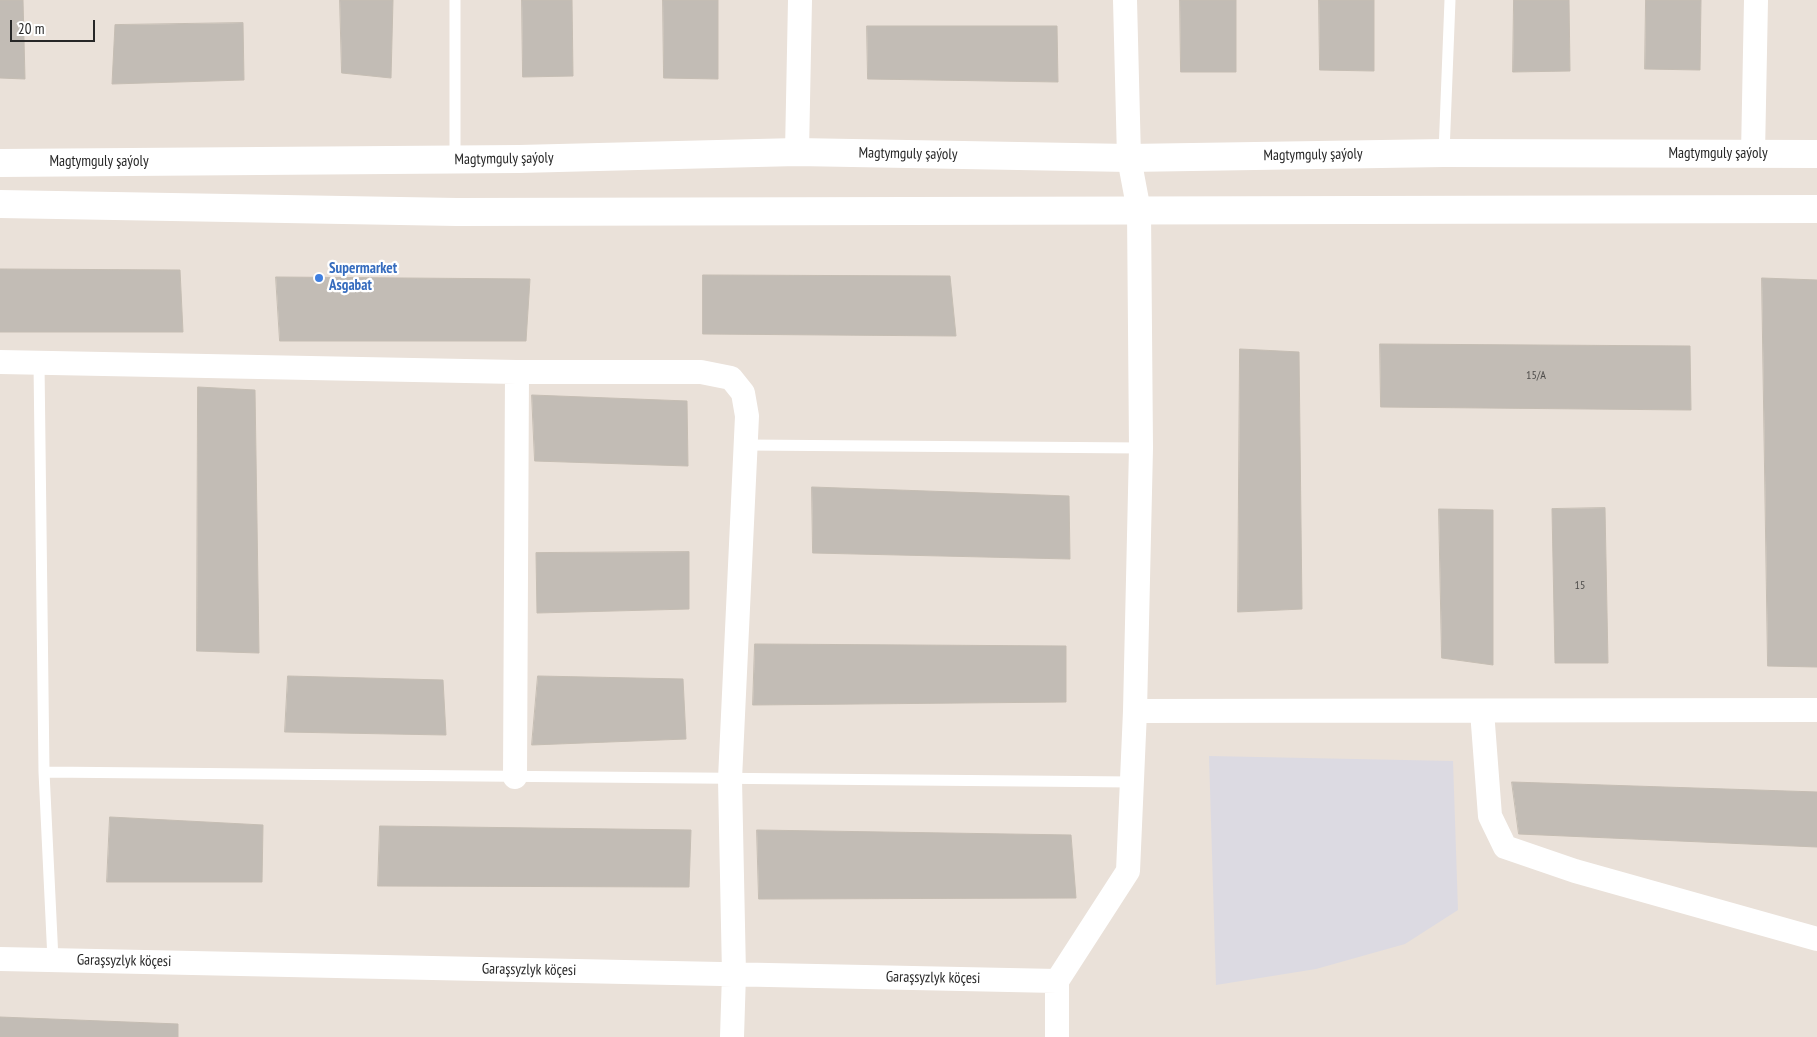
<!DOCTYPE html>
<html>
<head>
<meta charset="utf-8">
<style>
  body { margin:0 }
  #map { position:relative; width:1817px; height:1037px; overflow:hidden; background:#eae1d9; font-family:"PT Sans Narrow",sans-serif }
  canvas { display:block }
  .scale { position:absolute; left:10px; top:20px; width:85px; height:22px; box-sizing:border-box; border:2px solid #272727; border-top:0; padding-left:6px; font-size:15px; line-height:18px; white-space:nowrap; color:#272727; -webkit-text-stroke:4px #fff; paint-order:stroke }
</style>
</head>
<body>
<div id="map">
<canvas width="1817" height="1037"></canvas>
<div class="scale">20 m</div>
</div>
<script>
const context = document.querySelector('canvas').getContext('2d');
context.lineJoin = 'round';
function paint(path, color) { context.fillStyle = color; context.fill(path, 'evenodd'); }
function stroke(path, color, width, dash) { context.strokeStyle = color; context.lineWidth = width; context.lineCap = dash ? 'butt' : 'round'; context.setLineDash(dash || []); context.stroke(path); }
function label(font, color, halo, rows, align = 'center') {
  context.font = font + ' "PT Sans Narrow",sans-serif'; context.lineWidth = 4.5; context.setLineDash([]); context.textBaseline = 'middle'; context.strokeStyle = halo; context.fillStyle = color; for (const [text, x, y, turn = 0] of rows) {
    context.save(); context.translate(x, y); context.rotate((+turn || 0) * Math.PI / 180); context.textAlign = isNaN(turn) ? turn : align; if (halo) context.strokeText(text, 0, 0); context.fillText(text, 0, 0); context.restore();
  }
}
paint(new Path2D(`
  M1209,756L1453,761L1458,910L1405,944L1316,969L1216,985Z`), '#dcdae2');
const building = new Path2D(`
  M0,0H23L25,79L0,78Z
  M340,0H393L391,78L342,73Z
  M522,0H572L573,76L523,77Z
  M663,0H718V79L664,78Z
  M1180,0H1236V72H1181Z
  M1319,0H1374V71L1320,70Z
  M1514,0H1569L1570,71L1513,72Z
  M1646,0H1701L1700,70L1645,69Z
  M243,23L244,80L112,84L115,25Z
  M867,26H1057L1058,82L868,79Z
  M0,269L180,270L183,332H0Z
  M703,275L950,276L956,336L703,334Z
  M276,277L530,279L526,341H280Z
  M1762,278L1817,280V667L1768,666Z
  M1380,344L1690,346L1691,410L1381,407Z
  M1240,349L1299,352L1302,609L1238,612Z
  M198,387L255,390L259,653L197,651Z
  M532,395L687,401L688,466L535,461Z
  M812,487L1069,496L1070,559L813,553Z
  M1605,508L1608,663H1555L1552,509Z
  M1439,509L1493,510V665L1442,658Z
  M689,552V609L537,613L536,553Z
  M755,644L1066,646V702L753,705Z
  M288,676L443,680L446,735L285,732Z
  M538,676L683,679L686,739L532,745Z
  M1512,782L1817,792V847L1519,834Z
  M110,817L263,825L262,882H107Z
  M380,826L691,830L689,887L378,886Z
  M757,830L1071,835L1076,898L759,899Z
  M0,1017L178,1024V1037H0Z`);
paint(building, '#c2bcb5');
stroke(building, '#c5bdb3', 1);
stroke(new Path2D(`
  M1444,153L1450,0
  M455,160V0
  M39,363L44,772L53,960
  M746,445L1141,448
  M44,772L1132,782`), '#fff', 11);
stroke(new Path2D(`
  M797,152L800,0
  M1753,154L1756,0
  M0,362L517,372H701L731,378L743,393L747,416L730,779L734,974L732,1037
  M1135,711L1817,710
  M1482,711L1490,816L1505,847L1575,871L1817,939
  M515,777L517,372
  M0,959L1057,981
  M1057,1037V981L1128,871L1135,711L1141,448L1139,211L1129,158L1125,0`), '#fff', 24);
stroke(new Path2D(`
  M0,163L519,159L797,152L1129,158L1444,153L1817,154
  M0,204L457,212L1817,209`), '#fff', 28);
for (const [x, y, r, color] of [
  [319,278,5,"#3f7fe0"]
]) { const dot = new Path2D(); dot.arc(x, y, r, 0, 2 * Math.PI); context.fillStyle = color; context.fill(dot); stroke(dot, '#fff', 2); }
label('12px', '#4e4c4a', null, [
  ["15/A",1536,376],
  ["15",1580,586]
]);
label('15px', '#272727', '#fff', [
  ["Magtymguly şaýoly",908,154,1],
  ["Magtymguly şaýoly",1718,154],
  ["Magtymguly şaýoly",1313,155,-1],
  ["Magtymguly şaýoly",504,159,-1],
  ["Magtymguly şaýoly",99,162],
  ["Garaşsyzlyk köçesi",124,961,1],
  ["Garaşsyzlyk köçesi",529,970,1],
  ["Garaşsyzlyk köçesi",933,978,1]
]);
label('bold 15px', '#366cbe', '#fff', [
  ["Supermarket",329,269],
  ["Asgabat",329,286]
], 'left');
</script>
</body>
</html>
